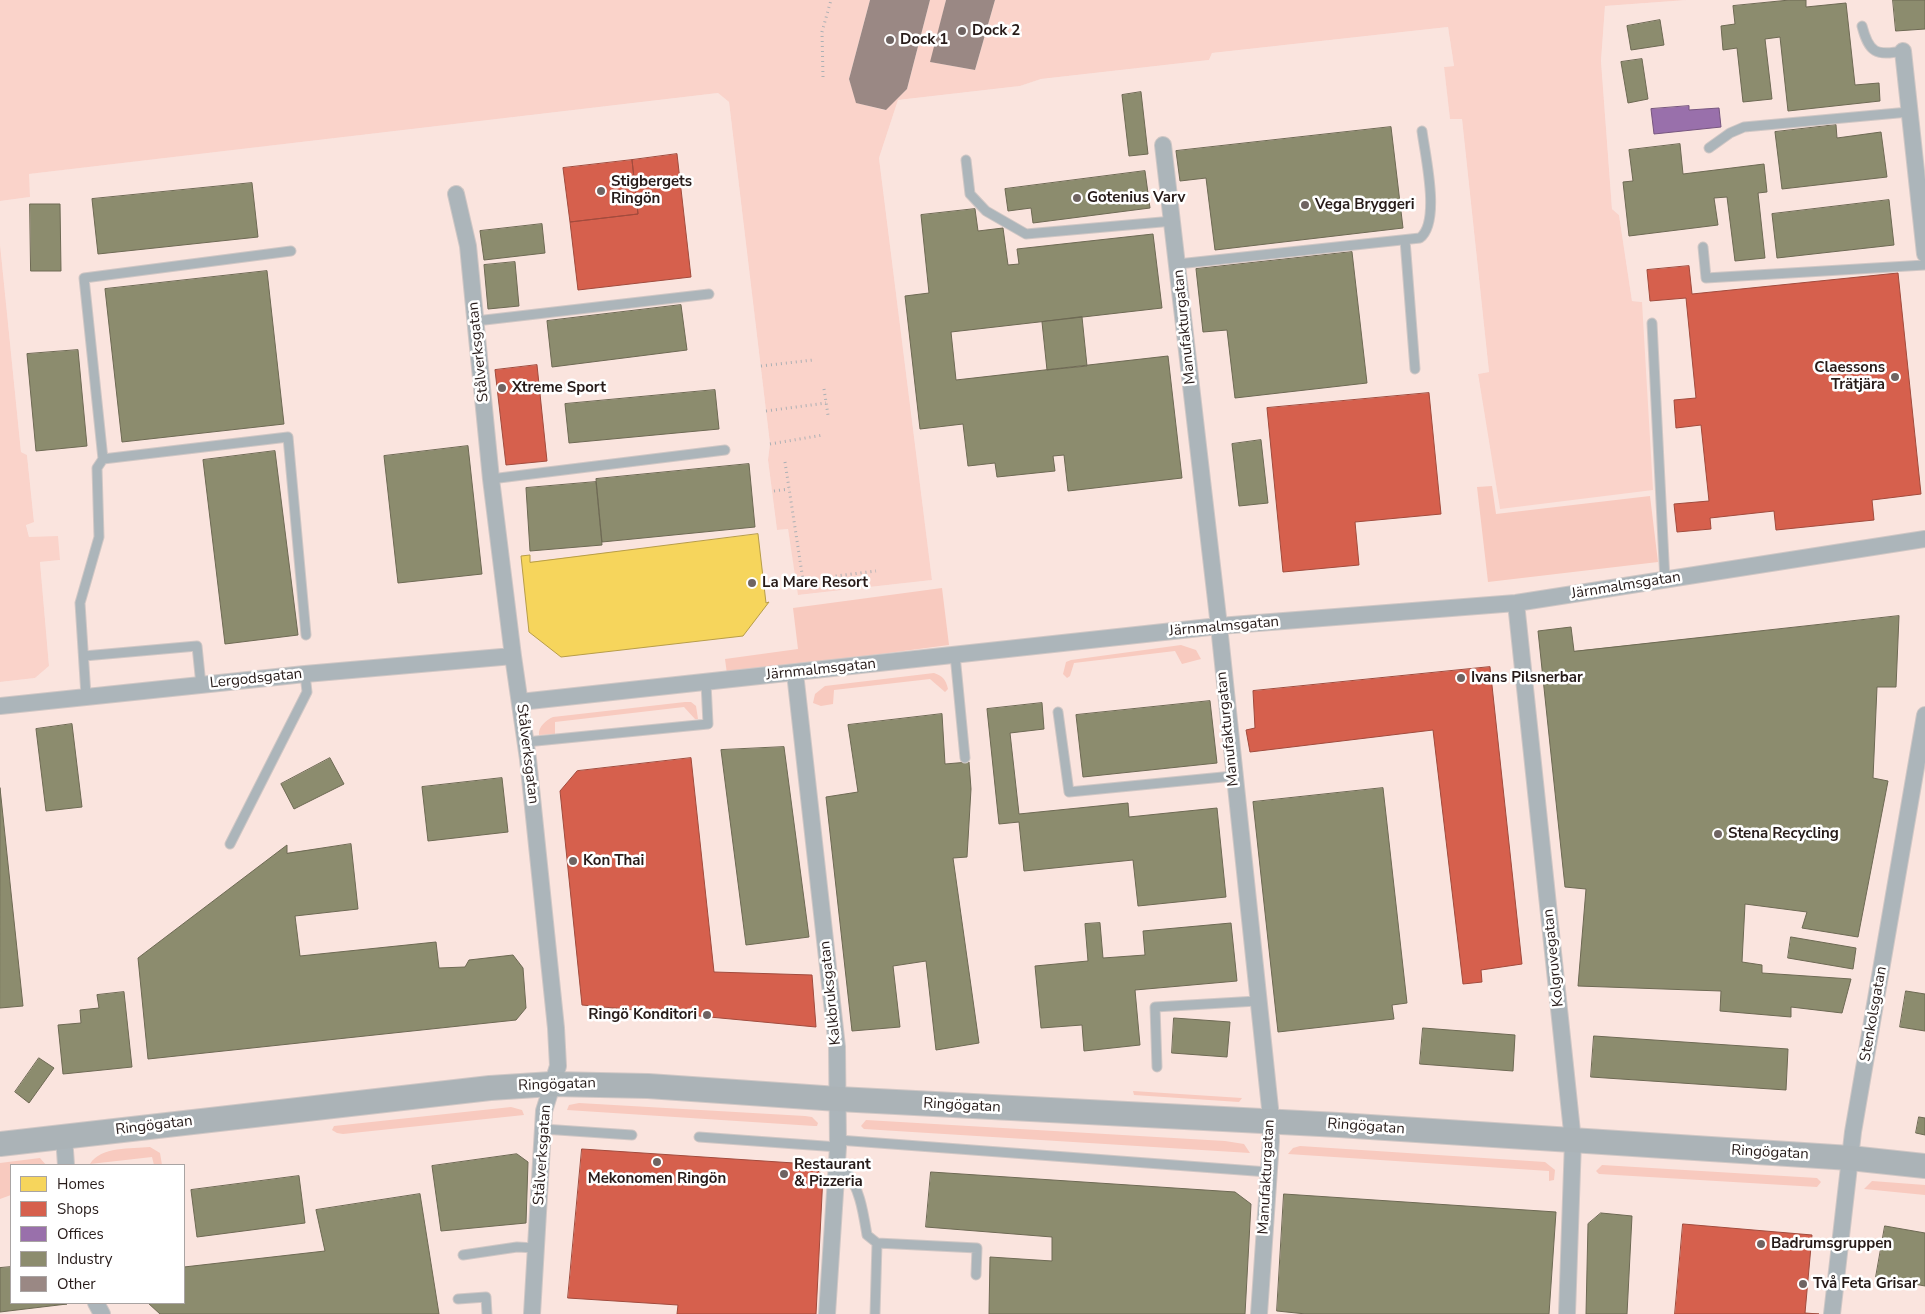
<!DOCTYPE html>
<html>
<head>
<meta charset="utf-8">
<style>
  body { margin:0 }
  #map { position:relative; width:1925px; height:1314px; overflow:hidden; background:#f6ecea; font-family:"Nunito Sans",sans-serif }
  canvas { display:block }
  .legend { position:absolute; left:10px; top:1164px; width:175px; height:140px; box-sizing:border-box; background:#fff; border:1px solid #a9a4a3; margin:0; padding:6px 9px; list-style:none; font-size:15px; color:#271b19 }
  .legend li { display:flex; align-items:center; gap:10px; height:25px }
  .legend b { width:25px; border:1px solid #a9a4a3 }
</style>
</head>
<body>
<div id="map">
<canvas width="1925" height="1314"></canvas>
<ul class="legend">
<li><b style="height:14px;background:#f6d55c"></b>Homes</li>
<li><b style="height:14px;background:#d6604d"></b>Shops</li>
<li><b style="height:14px;background:#9970ab"></b>Offices</li>
<li><b style="height:14px;background:#8c8c6e"></b>Industry</li>
<li><b style="height:14px;background:#9a8884"></b>Other</li>
</ul>
</div>
<script>
const context = document.querySelector('canvas').getContext('2d');
context.lineJoin = 'round';
function paint(path, color) { context.fillStyle = color; context.fill(path, 'evenodd'); }
function stroke(path, color, width, dash) { context.strokeStyle = color; context.lineWidth = width; context.lineCap = dash ? 'butt' : 'round'; context.setLineDash(dash || []); context.stroke(path); }
function label(font, color, halo, rows, align = 'center') {
  context.font = font + ' "Nunito Sans",sans-serif'; context.lineWidth = 5; context.setLineDash([]); context.textBaseline = 'middle'; context.strokeStyle = halo; context.fillStyle = color; for (const [text, x, y, turn = 0] of rows) {
    context.save(); context.translate(x, y); context.rotate((+turn || 0) * Math.PI / 180); context.textAlign = isNaN(turn) ? turn : align; if (halo) context.strokeText(text, 0, 0); context.fillText(text, 0, 0); context.restore();
  }
}
paint(new Path2D(`
  M1687,0H1925V1314H0V682L35,678L49,666L40,562L60,560L29,537L26,524L34,521L27,455L21,452L0,244V201L30,197L28,174L718,93L729,102L770,444L768,460L777,530L788,529L799,595L932,580L879,158L898,100L1020,86L1041,79L1209,60L1212,53L1448,27L1454,66L1444,67L1450,118L1462,119L1489,372L1478,374L1500,508L1642,302L1632,301L1619,215L1612,209L1601,61L1605,6ZM11,1165H184V1303H11Z`), '#fae4de');
paint(new Path2D(`
  M1492,486L1496,514L1650,496L1658,562L1488,582L1477,487Z
  M942,588L949,645L727,674L725,659L798,649L793,608Z
  M1181,645L1196,650L1201,659L1182,664L1175,651L1074,663L1070,676L1067,678L1063,674L1066,662L1071,660Z
  M934,673C943,676 946,680 948,689L945,692L930,679L834,690L833,704L821,706L813,703L815,694L825,686Z
  M685,702H691L696,706L698,719H695L684,707L555,722V734L539,735C538,727 546,720 553,717Z
  M1133,1091L1242,1098L1239,1102L1134,1095Z
  M579,1103L805,1116L812,1117L818,1123L817,1126H814L567,1110L569,1105Z
  M511,1107L522,1110L524,1115L343,1134L337,1133L332,1130L334,1126Z
  M866,1120L1225,1141L1244,1144L1250,1153L864,1129L861,1126Z
  M1300,1146L1545,1162L1555,1170L1554,1180L1549,1181V1171L1288,1154L1293,1148Z
  M150,1147L160,1153L162,1165H154L152,1157L90,1164C101,1146 131,1149 150,1147Z
  M40,1158L46,1165H11V1195L0,1199V1163Z
  M1602,1165L1817,1178L1821,1182L1817,1187L1599,1174L1596,1171Z
  M1872,1181L1925,1185V1195L1864,1189Z`), '#f8cabf');
paint(new Path2D(`
  M0,0H870L849,79L857,103L885,110L907,89L930,0H946L931,62L975,70L995,0H1687L1605,6L1601,61L1612,209L1619,215L1632,301L1642,302L1653,490L1500,509L1478,374L1489,372L1462,119H1450L1444,67L1454,66L1448,27L1212,53L1209,60L1041,79L1020,86L898,100L879,158L932,580L798,595L788,529L777,530L768,460L770,444L729,102L718,93L29,174L30,197L0,201Z
  M0,244L21,452L27,455L34,522L26,525L29,537L58,536L60,560L40,562L49,666L35,678L0,682Z`), '#fad3ca');
const homes = new Path2D(`
  M758,534L766,603L769,602L743,636L561,657L529,632L521,556L530,555V562Z`);
paint(homes, '#f6d55c');
stroke(homes, '#b89d48', 1);
const shops = new Path2D(`
  M677,154L691,277L578,290L570,222L638,214L632,160Z
  M632,160L638,214L570,222L563,168Z
  M1689,266L1692,294L1898,273L1921,494L1872,500L1874,520L1776,530L1774,511L1710,518L1711,529L1677,532L1674,504L1709,501L1701,425L1676,428L1674,400L1696,398L1686,298L1650,301L1647,270Z
  M537,365L547,461L506,465L495,370Z
  M1429,393L1441,514L1355,522L1359,565L1283,572L1267,408Z
  M1490,667L1522,964L1481,970L1482,982L1463,984L1433,730L1250,752L1246,730L1255,728L1253,691Z
  M691,758L714,972L812,975L816,1027L582,1005L560,791L577,771Z
  M582,1149L809,1164L823,1175L816,1314H677L678,1305L568,1298Z
  M1683,1224L1812,1235L1805,1313L1819,1314H1675Z`);
paint(shops, '#d6604d');
stroke(shops, '#a24b3d', 1);
const offices = new Path2D(`
  M1689,106V110L1719,108L1721,127L1654,134L1651,109Z`);
paint(offices, '#9970ab');
stroke(offices, '#77567f', 1);
const industry = new Path2D(`
  M1790,0H1806V7L1846,3L1855,85L1879,83L1880,101L1788,111L1780,37L1765,39L1772,99L1743,102L1737,48L1723,50L1721,26L1735,24L1733,6Z
  M1893,0H1925V29L1896,31Z
  M1660,20L1664,45L1631,50L1627,26Z
  M1642,59L1648,99L1628,103L1621,62Z
  M1141,92L1148,154L1129,156L1122,95Z
  M1836,125L1837,138L1881,132L1887,177L1782,189L1775,132Z
  M1391,127L1403,228L1215,250L1206,178L1180,181L1176,151Z
  M1680,144L1683,174L1764,164L1767,192L1758,193L1765,258L1735,261L1727,197L1714,198L1718,225L1629,236L1623,182L1633,181L1629,150Z
  M1145,171L1150,208L1033,223L1031,208L1008,211L1005,189Z
  M252,183L258,237L98,254L92,199Z
  M1889,200L1894,245L1777,258L1772,214Z
  M30,204H60L61,271H31Z
  M975,209L978,231L1003,228L1008,265L1019,264L1017,249L1153,234L1162,308L951,332L956,380L1168,356L1182,478L1068,491L1064,455L1053,456L1055,471L997,477L995,463L968,466L963,424L920,429L905,296L929,293L921,215Z
  M542,224L545,253L484,260L480,231Z
  M1352,252L1367,383L1235,398L1227,330L1203,332L1196,269Z
  M515,262L519,306L488,309L484,265Z
  M267,271L284,424L122,442L105,289Z
  M681,305L687,350L552,367L547,321Z
  M1082,317L1087,366L1047,370L1042,322Z
  M78,350L87,446L36,451L27,354Z
  M715,390L719,429L569,443L565,404Z
  M1261,440L1268,503L1239,506L1232,444Z
  M468,446L482,574L398,583L384,456Z
  M275,451L298,635L225,644L203,460Z
  M749,464L755,527L602,542L596,479Z
  M596,482L602,545L530,551L526,488Z
  M1899,616L1896,687H1877L1873,778L1888,781L1858,937L1802,928L1807,912L1745,904L1742,962L1762,965V973L1851,979L1842,1013L1791,1007V1017L1720,1011L1721,991L1578,986L1586,889L1565,887L1538,631L1571,627L1574,651Z
  M1210,701L1217,763L1083,777L1076,715Z
  M1042,703L1044,729L1010,733L1019,814L1128,803L1129,817L1217,808L1226,897L1138,906L1133,860L1024,871L1019,822L999,824L987,709Z
  M942,714L945,764L969,762L971,789L967,857L953,858L979,1043L936,1050L926,961L893,966L900,1027L852,1031L826,797L858,792L848,725Z
  M72,724L82,807L46,811L36,729Z
  M784,747L809,937L746,945L721,750Z
  M330,758L344,784L294,809L281,784Z
  M502,778L508,832L428,841L422,787Z
  M0,788L23,1006L0,1008Z
  M1383,788L1407,1003L1392,1005L1394,1019L1278,1032L1253,802Z
  M351,844L358,909L295,916L300,956L436,942L439,968L465,967L469,960L513,955L523,968L526,1008L516,1020L148,1059L138,958L287,845V853Z
  M1100,923L1103,958L1145,955L1143,931L1231,923L1237,981L1135,990L1140,1045L1084,1051L1082,1025L1041,1028L1035,966L1088,961L1085,924Z
  M1791,937L1856,948L1853,969L1788,958Z
  M1906,991L1925,994V1031L1900,1027Z
  M124,992L132,1067L63,1074L58,1025L81,1023L80,1010L99,1008L97,995Z
  M1174,1018L1230,1022L1227,1057L1172,1053Z
  M1423,1028L1515,1035L1513,1071L1420,1064Z
  M1594,1036L1788,1049L1786,1090L1591,1077Z
  M39,1058L54,1068L29,1103L15,1092Z
  M1919,1117L1925,1118V1135L1916,1133Z
  M517,1154L528,1162L526,1223L441,1231L432,1166Z
  M931,1172L1235,1192L1251,1204L1245,1314H989L990,1257L1052,1261V1237L926,1227Z
  M299,1176L305,1223L197,1237L191,1190Z
  M420,1194L439,1314H160L148,1303H184V1267L325,1251L316,1210Z
  M1284,1194L1556,1212L1549,1314H1306L1277,1311Z
  M1601,1213L1632,1216L1627,1314H1586L1588,1224Z
  M1885,1226L1925,1233V1286L1876,1277Z
  M11,1267V1303L67,1304L0,1312V1268Z`);
paint(industry, '#8c8c6e');
stroke(industry, '#6e6a54', 1);
paint(new Path2D(`
  M870,0H930L907,89L886,110L856,103L849,79Z
  M946,0H995L975,70L930,62Z`), '#9a8884');
const lane = new Path2D(`
  M1862,26C1869,53 1876,56 1903,51
  M1709,148L1730,133L1744,127L1909,112
  M966,160L970,194L986,211L1026,234L1173,221
  M1405,240L1415,369
  M1703,247L1706,278L1925,265
  M1178,264L1420,238C1441,222 1425,155 1422,131
  M476,321L709,294
  M1652,323L1665,581
  M103,459L288,437L306,635
  M491,479L725,450
  M955,655L965,758
  M84,656L197,646L201,685
  M86,696L80,603L99,537L97,468L103,459L84,278L291,251
  M1058,712L1069,792L1233,776
  M526,742L708,724L706,683
  M230,844L307,692L305,674
  M1157,1067L1155,1007L1257,1001
  M543,1129L632,1135
  M699,1137L838,1147
  M838,1140L1268,1172
  M837,1168L845,1169C860,1189 863,1211 867,1235L877,1243L875,1314
  M877,1243L977,1248L976,1275
  M463,1255L517,1247L536,1248
  M458,1299L486,1297L487,1314`);
const street = new Path2D(`
  M1903,51L1925,254
  M1163,145L1219,626L1270,1108L1271,1141L1259,1314
  M456,194L468,246L491,479L513,656L528,759L556,1028L558,1066L544,1111L532,1314
  M1516,603L1573,1141L1567,1314
  M795,673L837,1047L838,1147L827,1314
  M520,702L1219,626L1516,603L1925,539
  M0,706L305,674L513,656
  M64,1137L66,1165
  M96,1303L102,1314
  M1832,1314L1853,1132L1925,715`);
const secondary = new Path2D(`
  M0,1144L490,1088L552,1084L648,1086L838,1099L1339,1125L1850,1158L1925,1166`);
stroke(lane, '#d0c7c5', 11);
stroke(street, '#d0c7c5', 18);
stroke(secondary, '#d0c7c5', 26);
stroke(new Path2D(`
  M823,77L822,32L831,0
  M761,366L813,360
  M824,389L828,415
  M766,411L826,403
  M770,444L823,435
  M785,462L803,580
  M774,491L789,489
  M796,581L876,571`), '#acb0b4', 3, [1, 4]);
stroke(lane, '#acb5ba', 9);
stroke(street, '#acb5ba', 16);
stroke(secondary, '#abb3b7', 24);
for (const [x, y, r, color] of [
  [962,31,5,"#6f6462"],
  [890,40,5,"#6f6462"],
  [601,191,5,"#6f6462"],
  [1077,198,5,"#6f6462"],
  [1305,205,5,"#6f6462"],
  [1895,377,5,"#6f6462"],
  [502,388,5,"#6f6462"],
  [752,583,5,"#6f6462"],
  [1461,678,5,"#6f6462"],
  [1718,834,5,"#6f6462"],
  [573,861,5,"#6f6462"],
  [707,1015,5,"#6f6462"],
  [657,1162,5,"#6f6462"],
  [784,1174,5,"#6f6462"],
  [1761,1244,5,"#6f6462"],
  [1803,1284,5,"#6f6462"]
]) { const dot = new Path2D(); dot.arc(x, y, r, 0, 2 * Math.PI); context.fillStyle = color; context.fill(dot); stroke(dot, '#fff', 2); }
label('bold 15px', '#271b19', '#fff', [
  ["Dock 2",972,31],
  ["Dock 1",900,40],
  ["Stigbergets",611,182],
  ["Ringön",611,199],
  ["Gotenius Varv",1087,198],
  ["Vega Bryggeri",1315,205],
  ["Claessons",1885,368,"right"],
  ["Trätjära",1885,385,"right"],
  ["Xtreme Sport",512,388],
  ["La Mare Resort",762,583],
  ["Ivans Pilsnerbar",1471,678],
  ["Stena Recycling",1728,834],
  ["Kon Thai",583,861],
  ["Ringö Konditori",697,1015,"right"],
  ["Restaurant",794,1165],
  ["& Pizzeria",794,1182],
  ["Mekonomen Ringön",657,1179,"center"],
  ["Badrumsgruppen",1771,1244],
  ["Två Feta Grisar",1813,1284]
], 'left');
label('15px', '#271b19', '#fff', [
  ["Manufakturgatan",1185,327,-96],
  ["Stålverksgatan",479,352,-96],
  ["Järnmalmsgatan",1626,586,-9],
  ["Järnmalmsgatan",1224,627,-5],
  ["Järnmalmsgatan",821,670,-6],
  ["Lergodsgatan",256,679,-6],
  ["Manufakturgatan",1228,729,-96],
  ["Stålverksgatan",527,754,83],
  ["Kolgruvegatan",1554,958,-96],
  ["Kalkbruksgatan",831,993,-96],
  ["Stenkolsgatan",1874,1014,-80],
  ["Ringögatan",557,1085,-2],
  ["Ringögatan",962,1106,3],
  ["Ringögatan",154,1126,-7],
  ["Ringögatan",1366,1127,4],
  ["Ringögatan",1770,1153,3],
  ["Stålverksgatan",543,1155,-86],
  ["Manufakturgatan",1267,1177,-87]
]);
</script>
</body>
</html>
